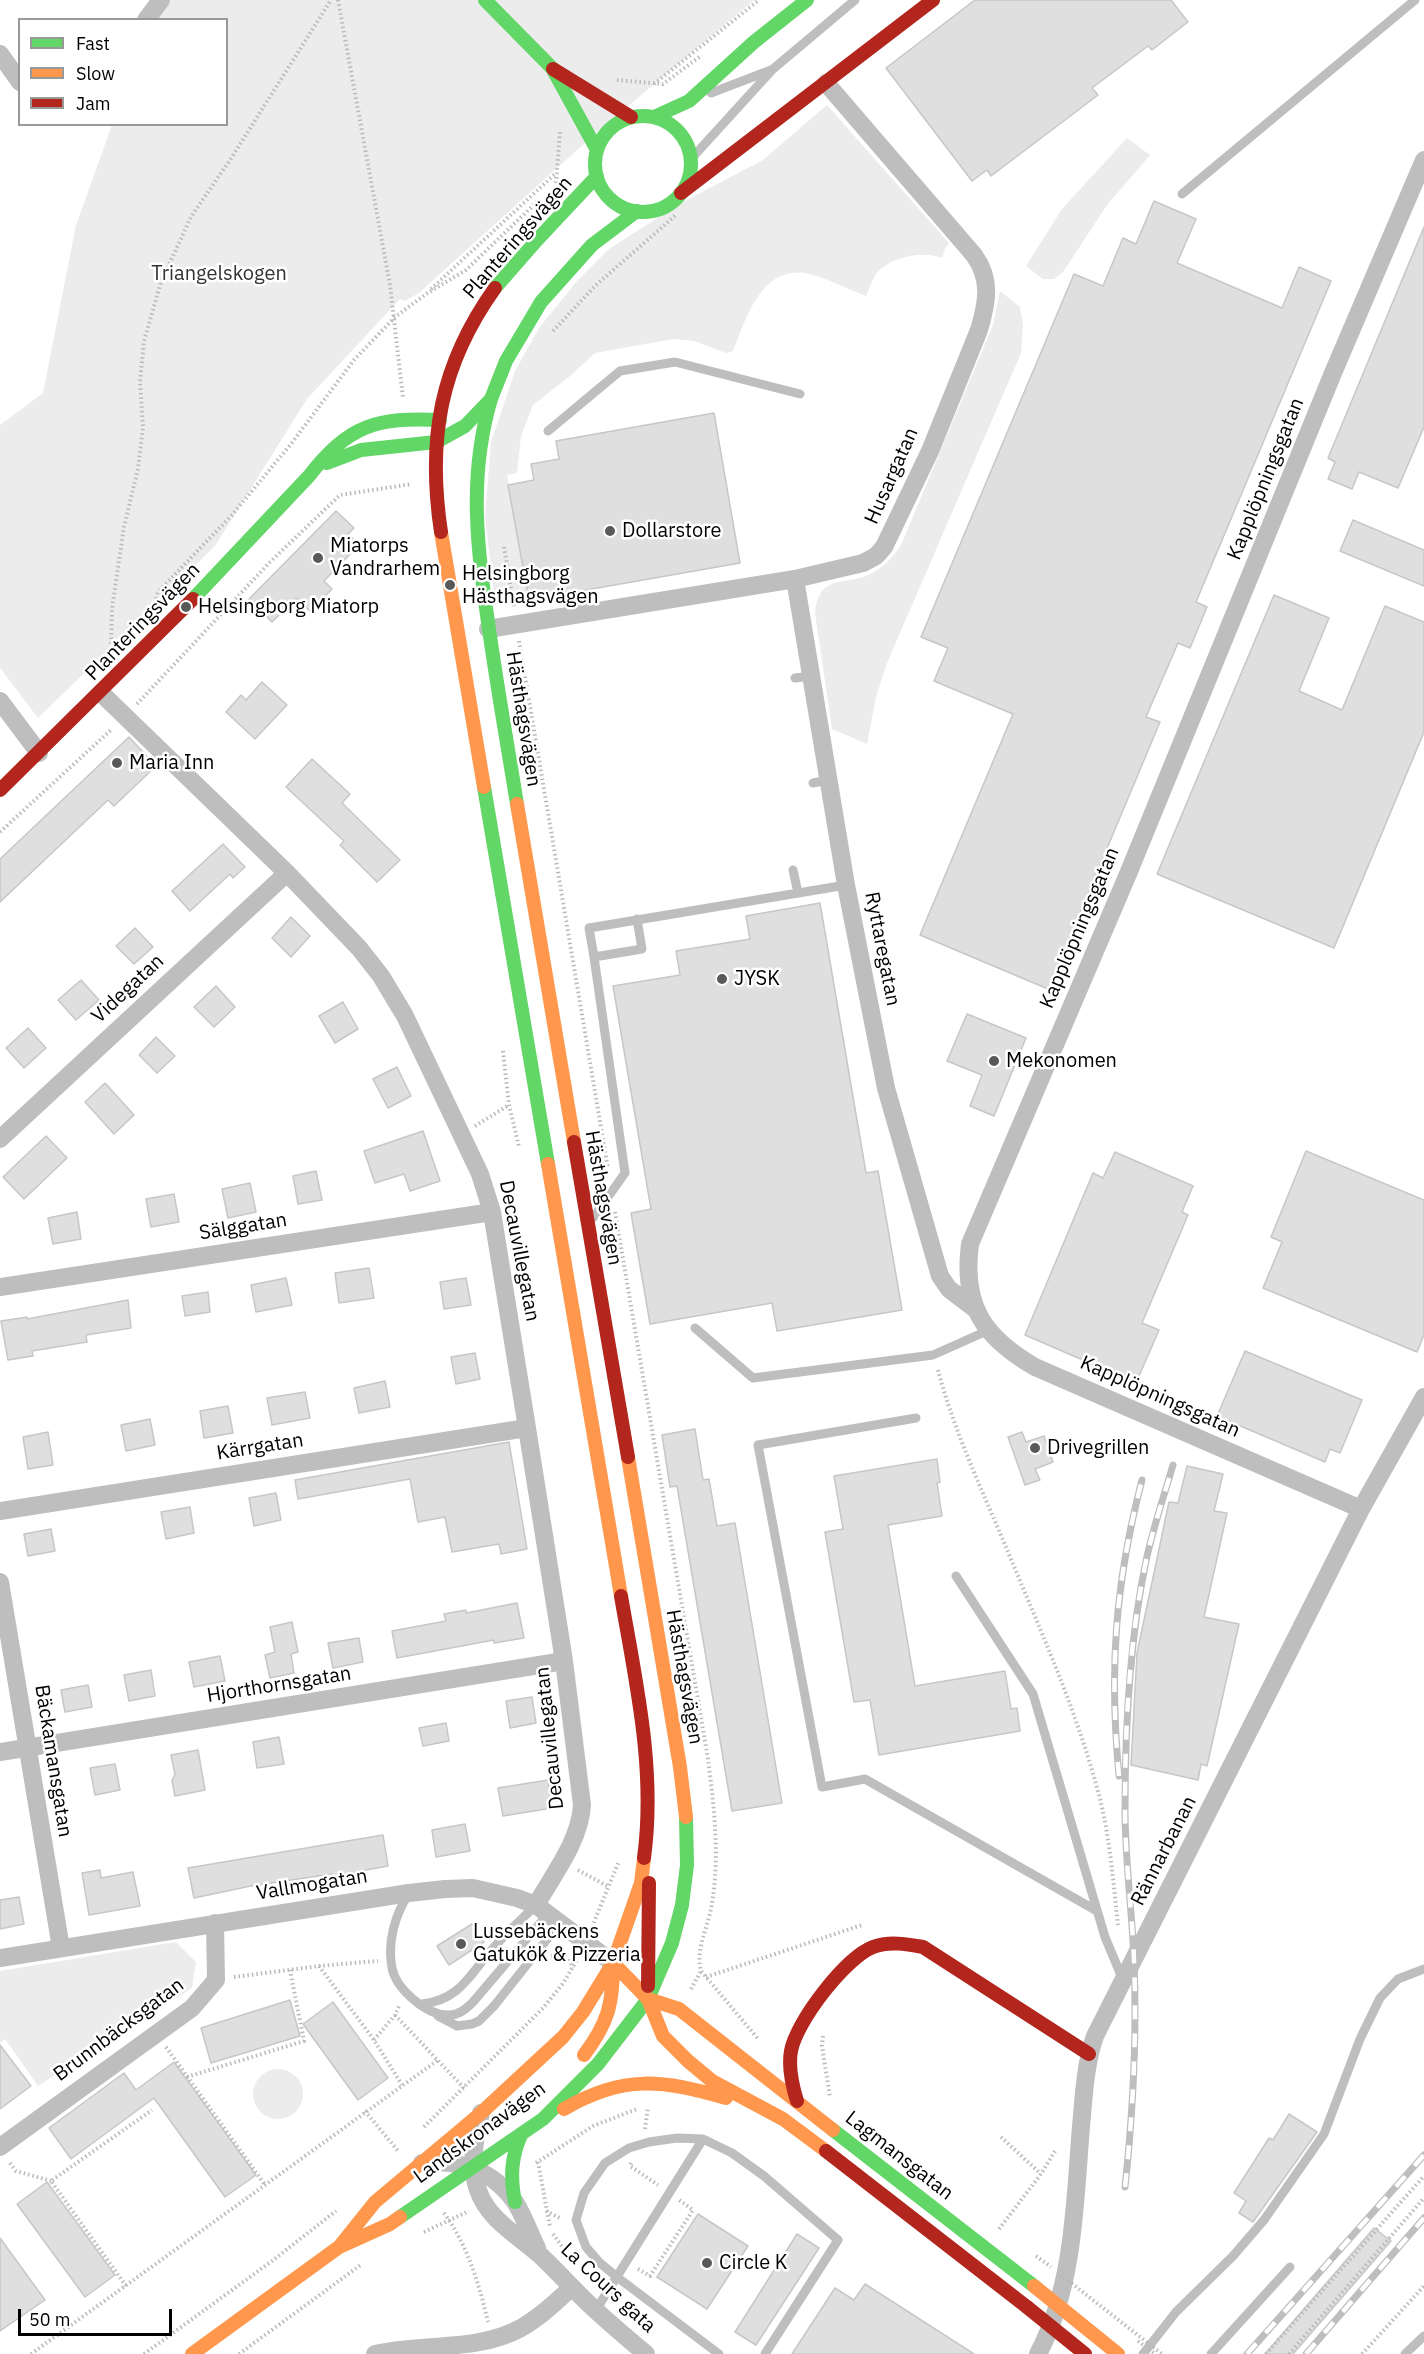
<!DOCTYPE html>
<html>
<head>
<meta charset="utf-8">
<style>
  body { margin:0 }
  #map { position:relative; width:1424px; height:2354px; overflow:hidden; background:#fff; font-family:"IBM Plex Sans",sans-serif }
  canvas { display:block }
  .legend { position:absolute; left:18px; top:18px; width:210px; height:108px; box-sizing:border-box; background:#fff; border:2px solid #999; margin:0; padding:8px 10px; list-style:none; font-size:18px; color:#000 }
  .legend li { display:flex; align-items:center; gap:12px; height:30px }
  .legend b { width:30px; border:2px solid #999 }
  .scale { position:absolute; left:18px; top:2309px; width:154px; height:27px; box-sizing:border-box; border:3px solid #000; border-top:0; padding-left:8px; font-size:18px; line-height:21px; white-space:nowrap; color:#000; -webkit-text-stroke:4px #fff; paint-order:stroke }
</style>
</head>
<body>
<div id="map">
<canvas width="1424" height="2354"></canvas>
<ul class="legend">
<li><b style="height:8px;background:#63d668"></b>Fast</li>
<li><b style="height:8px;background:#ff974d"></b>Slow</li>
<li><b style="height:8px;background:#b3261e"></b>Jam</li>
</ul>
<div class="scale">50 m</div>
</div>
<script>
const context = document.querySelector('canvas').getContext('2d');
context.lineJoin = 'round';
function paint(path, color) { context.fillStyle = color; context.fill(path, 'evenodd'); }
function stroke(path, color, width, dash) { context.strokeStyle = color; context.lineWidth = width; context.lineCap = dash ? 'butt' : 'round'; context.setLineDash(dash || []); context.stroke(path); }
function label(font, color, halo, rows, align = 'center') {
  context.font = font + ' "IBM Plex Sans",sans-serif'; context.lineWidth = 5; context.setLineDash([]); context.textBaseline = 'middle'; context.strokeStyle = halo; context.fillStyle = color; for (const [text, x, y, turn = 0] of rows) {
    context.save(); context.translate(x, y); context.rotate((+turn || 0) * Math.PI / 180); context.textAlign = isNaN(turn) ? turn : align; if (halo) context.strokeText(text, 0, 0); context.fillText(text, 0, 0); context.restore();
  }
}
paint(new Path2D(`
  M156,0H754L588,140L419,293L405,301L400,299L307,399L215,546L38,718L0,668V425L43,393L76,225L112,125L226,124V20L149,19Z
  M827,105L949,243L945,249L942,258C923,250 889,257 876,274C872,281 869,289 866,296C850,290 819,275 805,273C760,267 746,320 733,351L726,353L694,341L673,339L595,353L570,376L533,405L521,436L517,473L507,475L529,600L506,603L500,602L494,594L485,516L491,442L515,371L539,328L577,281L609,249L679,204L763,160Z
  M1127,138L1150,155L1107,205L1063,272L1054,279H1043L1026,266L1062,209Z
  M1000,291L1020,307L1023,325L1021,353L887,663L876,697L867,744L832,729L815,613C820,573 842,587 870,574C883,568 893,557 901,545L993,325Z
  M176,1942L196,1962L192,1988L38,2086L5,2039L0,2043V1971Z
  M253 2094a25 25 0 1 1 50 0a25 25 0 1 1-50 0Z`), '#ececec');
const building = new Path2D(`
  M975,0H1171L1188,22L1152,50L1148,46L1092,88L1098,95L991,176L987,170L972,181L886,68Z
  M1154,201L1196,219L1177,263L1282,308L1299,267L1331,281L1196,602L1207,607L1190,648L1178,643L1146,717L1160,722L1048,989L920,935L1013,714L934,681L948,648L921,637L1074,274L1103,286L1123,238L1136,244Z
  M1424,227V427L1398,488L1359,472L1352,489L1328,479L1335,462L1328,458Z
  M714,413L740,563L529,600L508,485L534,480L531,464L559,459L556,441Z
  M336,511L354,528L348,534L359,545L324,581L332,589L310,611L296,598L272,622L249,599Z
  M1353,520L1424,550V586L1340,551Z
  M1274,595L1329,618L1299,691L1342,710L1385,606L1424,622V732L1334,948L1157,874Z
  M262,682L287,705L255,739L226,712L241,695L246,700Z
  M129,737L156,766L114,806L108,800L0,902V859Z
  M312,759L350,794L342,803L400,860L377,882L340,845L344,841L286,787Z
  M223,844L245,867L233,878L230,874L190,911L172,891Z
  M820,903L866,1173L878,1171L902,1310L777,1331L772,1303L650,1324L631,1213L651,1209L613,986L680,975L676,951L750,939L746,916Z
  M291,917L310,936L291,957L272,938Z
  M135,928L153,947L134,964L116,946Z
  M81,980L99,1000L76,1020L58,1000Z
  M216,986L235,1007L214,1027L194,1007Z
  M343,1002L358,1029L335,1043L319,1016Z
  M967,1014L1026,1038L994,1116L970,1106L982,1075L947,1061Z
  M28,1028L46,1048L24,1068L6,1048Z
  M156,1037L175,1056L157,1073L139,1055Z
  M397,1067L411,1096L388,1108L373,1079Z
  M105,1083L134,1115L114,1134L85,1102Z
  M423,1131L440,1181L410,1191L404,1174L375,1183L364,1151Z
  M46,1136L67,1158L24,1199L3,1177Z
  M1306,1151L1424,1200V1335L1417,1352L1263,1288L1282,1242L1271,1237Z
  M1115,1152L1193,1186L1182,1212L1188,1215L1142,1323L1159,1330L1136,1383L1025,1335L1093,1173L1103,1178Z
  M316,1171L322,1200L298,1204L293,1176Z
  M250,1183L256,1212L228,1218L222,1189Z
  M174,1194L179,1222L151,1227L146,1199Z
  M77,1212L81,1239L53,1244L48,1218Z
  M369,1268L374,1298L339,1303L335,1273Z
  M286,1278L292,1305L256,1312L251,1285Z
  M466,1278L471,1305L444,1309L440,1282Z
  M208,1292L210,1312L185,1316L182,1296Z
  M128,1300L131,1328L86,1335L87,1342L32,1351L33,1356L8,1360L1,1321L27,1317V1319Z
  M1245,1351L1362,1400L1340,1453L1330,1449L1325,1462L1217,1416Z
  M475,1353L480,1379L456,1384L451,1357Z
  M385,1381L390,1407L359,1413L354,1388Z
  M305,1392L310,1418L272,1425L267,1398Z
  M228,1406L233,1433L204,1438L200,1411Z
  M150,1419L155,1445L126,1451L121,1425Z
  M695,1429L703,1480L709,1479L717,1526L735,1523L782,1803L732,1811L677,1486L670,1487L662,1435Z
  M48,1432L53,1465L28,1469L23,1437Z
  M1022,1432L1026,1442L1044,1436L1053,1462L1035,1469L1040,1480L1025,1485L1008,1437Z
  M509,1442L527,1549L501,1554L499,1544L452,1552L445,1517L418,1522L410,1479L298,1499L295,1480Z
  M937,1459L940,1482L937,1483L942,1516L888,1525L915,1686L1005,1671L1011,1709L1017,1708L1020,1731L879,1755L870,1700L854,1702L825,1532L843,1529L834,1476Z
  M1187,1466L1223,1474L1214,1511L1227,1513L1204,1617L1239,1624L1207,1766L1201,1764L1198,1780L1131,1765L1137,1653L1169,1502L1178,1503Z
  M276,1493L281,1520L254,1526L249,1498Z
  M190,1507L194,1533L166,1539L161,1512Z
  M51,1529L55,1551L28,1556L24,1534Z
  M517,1603L524,1638L494,1643V1640L397,1658L392,1631L446,1621L444,1614L466,1610V1613Z
  M292,1622L298,1652L291,1654L294,1673L270,1678L265,1655L275,1652L270,1627Z
  M359,1638L363,1662L333,1668L328,1643Z
  M220,1656L225,1681L194,1687L189,1662Z
  M151,1670L155,1696L129,1701L124,1675Z
  M88,1685L92,1707L65,1712L61,1690Z
  M532,1697L536,1723L510,1728L506,1701Z
  M446,1723L449,1741L423,1746L419,1728Z
  M279,1737L284,1764L257,1768L253,1742Z
  M198,1750L205,1790L175,1796L172,1781L175,1774L171,1755Z
  M115,1764L120,1790L95,1795L90,1768Z
  M548,1780L552,1808L503,1816L498,1788Z
  M465,1824L470,1851L436,1857L432,1830Z
  M383,1835L388,1866L333,1876L332,1874L251,1886L194,1898L188,1868Z
  M100,1870L101,1878L133,1872L140,1906L89,1915L82,1873Z
  M19,1897L24,1924L0,1929V1900Z
  M472,1924L484,1942L449,1965L437,1946Z
  M290,2000L300,2036L211,2063L201,2028Z
  M333,2002L388,2078L358,2100L303,2024Z
  M0,2045L31,2086L0,2109Z
  M174,2062L256,2175L225,2197L154,2098L71,2159L49,2128L124,2073L136,2090Z
  M1289,2114L1317,2132L1253,2222L1239,2213L1246,2201L1234,2193L1269,2138L1273,2140Z
  M47,2182L115,2275L85,2297L17,2204Z
  M698,2214L748,2246L707,2309L657,2277Z
  M1374,2228L1391,2241L1293,2354H1265Z
  M797,2234L819,2248L756,2345L735,2332Z
  M0,2238L45,2300L0,2331Z
  M865,2284L974,2354H792L835,2288L854,2300Z`);
paint(building, '#dfdfdf');
stroke(building, '#c7c7c7', 1.5);
stroke(new Path2D(`
  M338,0L390,285L403,398
  M617,80L663,84L702,55
  M654,84L759,0
  M556,183L560,131
  M431,289L556,173
  M553,331L595,286L676,215
  M504,547L514,607
  M155,603L158,592L232,515L291,444L354,360L395,317L426,294L466,270L540,199
  M519,641L608,1169
  M111,648L112,608L124,527L138,469L143,427L140,382L144,341L161,282L191,217L232,157L331,0
  M137,704L270,562L340,495L412,484
  M0,832L112,729
  M503,1051L509,1105L519,1147
  M475,1126L509,1105
  M615,1212L708,1759C714,1807 720,1855 712,1903C709,1926 695,1948 701,1971L759,2040
  M938,1370C954,1432 984,1494 1008,1552C1041,1632 1077,1711 1099,1795C1110,1837 1113,1881 1118,1925
  M578,1870L609,1887
  M592,1927L619,1861
  M551,1956L565,1957L574,1967
  M319,1966L374,2040L402,2085
  M234,1977L319,1966L378,1961
  M706,1977L862,1925
  M691,1989L701,1971
  M395,2015L464,2088
  M823,2036L822,2046L830,2097
  M374,2040L395,2015L400,2004
  M166,2047L265,2185
  M187,2077L304,2041L290,1970
  M365,2111L399,2152
  M424,2127L543,2008L564,1982L578,1958
  M645,2129L648,2107
  M1001,2137L1041,2174
  M538,2162L550,2227
  M10,2163L16,2171L51,2181
  M536,2163L593,2126L637,2109
  M631,2163L630,2166L658,2185
  M546,2211L562,2219
  M444,2213C468,2246 479,2284 488,2322
  M999,2229L1041,2174L1055,2151
  M424,2232L469,2211
  M553,2234L564,2249
  M638,2269L650,2276L693,2210L679,2200
  M126,2286L51,2181L152,2110
  M31,2354L438,2060
  M144,2354L272,2261L336,2211
  M239,2354L362,2264
  M1266,2354L1424,2176
  M1289,2354L1424,2198
  M1362,2354L1424,2286`), '#b9b9b9', 4, [1.5, 3]);
stroke(new Path2D(`
  M711,93L771,70
  M691,159L773,69L855,0
  M1182,194L1415,0
  M548,431L620,371L675,362L800,394
  M795,678L811,676
  M813,783L829,780
  M793,870L798,893
  M637,919L642,949L594,957L589,928L846,885
  M593,1218L625,1173L594,957
  M695,1328L753,1378L933,1355L989,1330
  M916,1418L758,1445L822,1787L865,1779L1097,1911
  M956,1576L1033,1694L1105,1937L1123,1980
  M409,1893C395,1915 387,1942 392,1968C396,1989 427,2016 449,2015C459,2015 466,2009 473,2002L548,1914
  M422,2004C462,2000 471,1971 496,1945C508,1931 523,1918 536,1905
  M438,2016L457,2026L472,2024L479,2021L494,2006L560,1923
  M596,2310L703,2139
  M719,2354L617,2277L600,2263L586,2247L576,2220L584,2193L605,2163L629,2148L649,2142L677,2138L703,2139L732,2153L764,2176L838,2240L765,2354
  M1143,2354L1176,2312L1233,2256L1264,2220L1324,2134L1360,2039L1380,1998L1398,1979L1424,1969
  M1211,2354L1290,2267
  M1405,2354L1424,2336`), '#bebebe', 9);
stroke(new Path2D(`
  M146,20L161,0
  M0,54L20,82
  M795,579L846,885L886,1088L940,1276L949,1289L974,1308
  M488,629L795,579L863,563L876,556L884,547L930,451L979,330C987,303 992,280 974,255L826,83
  M101,693L287,873L359,948L381,976L405,1016L480,1174L492,1212L527,1428L564,1661L582,1805C580,1841 553,1875 536,1905
  M0,701L39,753
  M0,1139L287,873
  M0,1287L492,1212
  M1361,1509L1035,1367C983,1337 962,1305 970,1244L1128,874L1333,373L1424,160
  M0,1511L527,1428
  M0,1582L61,1948
  M0,1752L564,1661
  M0,1958L409,1893L445,1889L473,1888L517,1898L536,1905L613,1963
  M481,2113C475,2138 469,2165 478,2190C488,2220 519,2236 541,2256C558,2272 573,2289 590,2305C608,2322 627,2338 646,2354
  M0,2147L192,2008L216,1980L215,1923
  M422,2163C459,2159 493,2170 515,2202C524,2216 530,2234 537,2248
  M375,2354C423,2343 477,2352 521,2328C540,2317 556,2302 572,2287
  M1038,2354C1074,2287 1075,2201 1081,2126C1084,2095 1085,2065 1095,2036L1361,1509L1424,1397`), '#bebebe', 18);
stroke(new Path2D(`
  M485,0L552,68L597,150
  M595 164a48 48 0 1 1 96 0a48 48 0 1 1-96 0Z
  M654,117L689,101L754,42L807,0
  M495,288L537,240L597,176
  M491,399C467,480 478,553 490,636C498,692 508,748 517,804
  M327,463L361,450L436,442L465,426L491,399L506,361L541,302L592,245L637,211
  M193,599L309,476C349,425 376,417 440,420
  M484,787L548,1164
  M833,2130L1034,2286
  M515,2202C510,2177 511,2156 522,2133
  M400,2217L543,2119L598,2064L648,1999L672,1943L682,1905L687,1865L686,1817`), '#63d668', 14);
stroke(new Path2D(`
  M441,532L484,787
  M517,804L574,1142
  M548,1164L621,1596
  M628,1457L680,1767L686,1817
  M613,1963L648,1999L663,2036L688,2061L712,2081L783,2119L826,2151
  M648,1999L679,2009L833,2130
  M584,2055C608,2023 613,2004 613,1964
  M564,2109C624,2074 662,2080 726,2098
  M339,2247L375,2202L481,2113L563,2037L583,2012L613,1963L641,1883L644,1858
  M192,2354L339,2247L390,2224L400,2217`), '#ff974d', 14);
stroke(new Path2D(`
  M553,69L631,117
  M681,193L933,0
  M441,532C427,439 440,365 495,288
  M0,790L193,599
  M574,1142L628,1457
  M621,1596C636,1683 656,1770 644,1858
  M648,1986L649,1883
  M797,2101C792,2085 788,2068 791,2051C796,2022 845,1958 873,1947C889,1941 906,1944 923,1947L1089,2054
  M826,2151L1027,2307`), '#b3261e', 14);
const rail = new Path2D(`
  M1119,1776C1109,1669 1115,1584 1142,1480
  M1125,2187C1133,2112 1137,2035 1134,1960C1132,1910 1125,1860 1125,1810C1125,1727 1129,1642 1146,1561C1153,1528 1164,1496 1173,1465
  M1247,2354L1424,2155
  M1306,2354L1424,2218`);
stroke(rail, '#bebebe', 7);
stroke(rail, '#fff', 4.5, [14]);
stroke(new Path2D(`
  M1036,2256L1051,2267
  M1061,2275L1162,2354
  M1138,2341L1155,2354`), '#b9b9b9', 4, [1.5, 3]);
stroke(new Path2D(`
  M1034,2286L1118,2354`), '#ff974d', 14);
stroke(new Path2D(`
  M1027,2307L1085,2354`), '#b3261e', 14);
for (const [x, y, r, color] of [
  [610,531,6,"#595959"],
  [318,558,6,"#595959"],
  [450,585,6,"#595959"],
  [186,607,6,"#595959"],
  [117,763,6,"#595959"],
  [722,979,6,"#595959"],
  [994,1061,6,"#595959"],
  [1035,1448,6,"#595959"],
  [461,1944,6,"#595959"],
  [707,2263,6,"#595959"]
]) { const dot = new Path2D(); dot.arc(x, y, r, 0, 2 * Math.PI); context.fillStyle = color; context.fill(dot); stroke(dot, '#fff', 2); }
label('20px', '#000', '#fff', [
  ["Planteringsvägen",518,238,-49],
  ["Husargatan",892,476,-66],
  ["Kapplöpningsgatan",1266,479,-68],
  ["Planteringsvägen",143,622,-46],
  ["Hästhagsvägen",523,719,81],
  ["Kapplöpningsgatan",1080,928,-67],
  ["Ryttaregatan",882,949,79],
  ["Videgatan",128,989,-43],
  ["Hästhagsvägen",603,1198,80],
  ["Sälggatan",243,1227,-9],
  ["Decauvillegatan",519,1251,79],
  ["Kapplöpningsgatan",1160,1397,24],
  ["Kärrgatan",260,1447,-9],
  ["Hästhagsvägen",684,1677,80],
  ["Hjorthornsgatan",279,1685,-9],
  ["Decauvillegatan",550,1738,-96],
  ["Bäckamansgatan",53,1761,81],
  ["Rännarbanan",1164,1851,-63],
  ["Vallmogatan",312,1885,-9],
  ["Brunnbäcksgatan",119,2030,-37],
  ["Landskronavägen",480,2133,-36],
  ["Lagmansgatan",899,2156,38],
  ["La Cours gata",608,2288,43]
]);
label('20px', '#333', '#fff', [
  ["Triangelskogen",219,274]
]);
label('20px', '#000', '#fff', [
  ["Dollarstore",622,531],
  ["Miatorps",330,546],
  ["Vandrarhem",330,569],
  ["Helsingborg",462,574],
  ["Hästhagsvägen",462,597],
  ["Helsingborg Miatorp",198,607],
  ["Maria Inn",129,763],
  ["JYSK",734,979],
  ["Mekonomen",1006,1061],
  ["Drivegrillen",1047,1448],
  ["Lussebäckens",473,1932],
  ["Gatukök & Pizzeria",473,1955],
  ["Circle K",719,2263]
], 'left');
</script>
</body>
</html>
